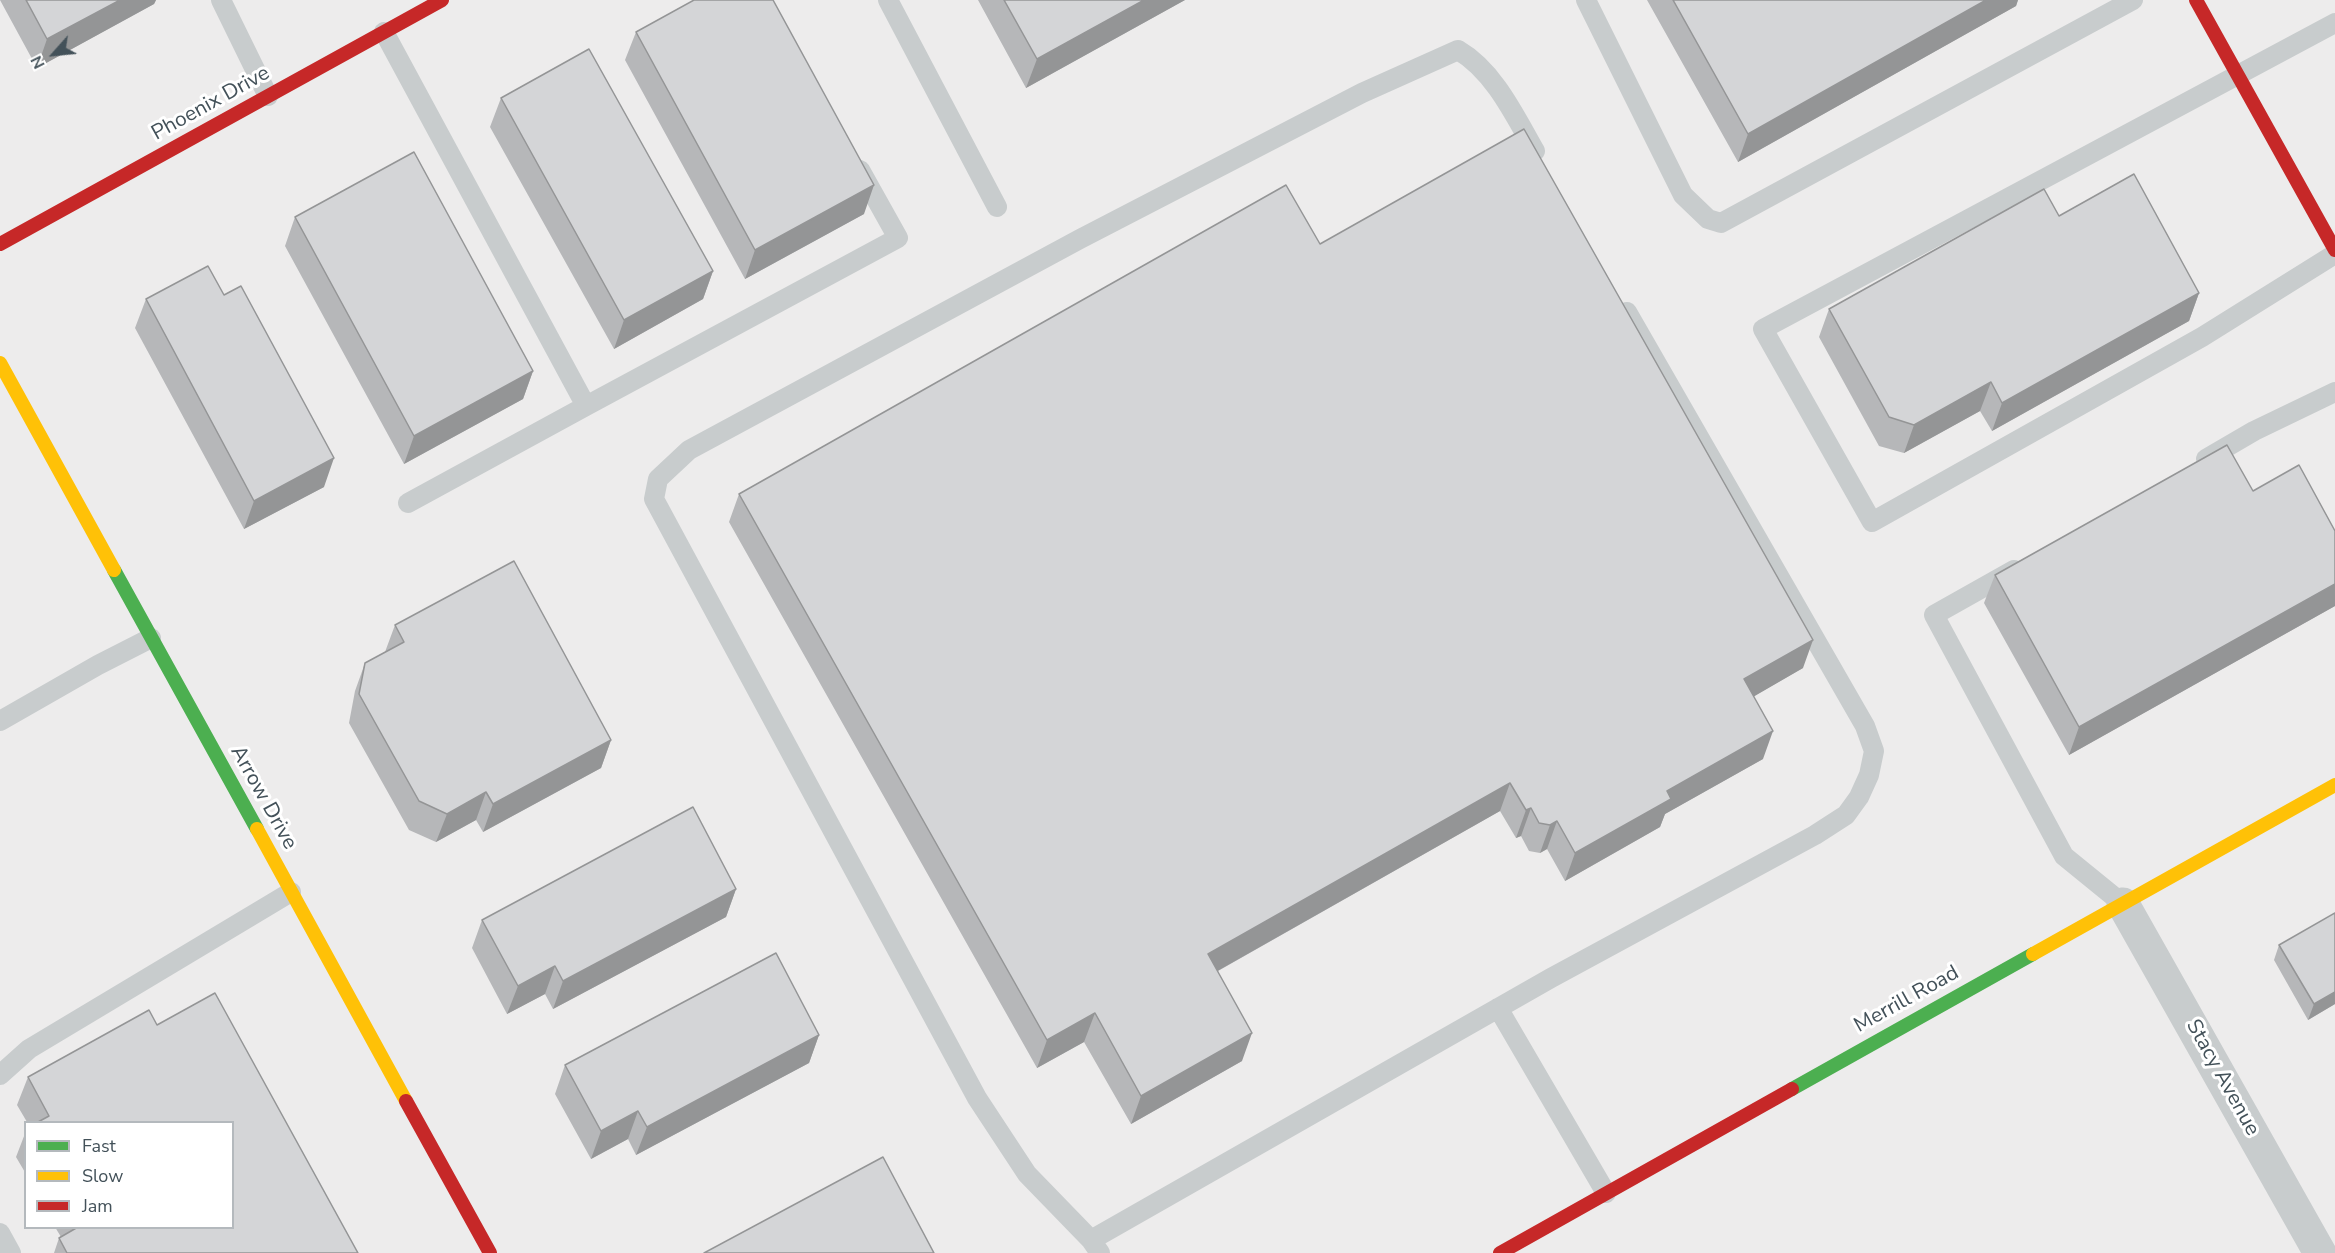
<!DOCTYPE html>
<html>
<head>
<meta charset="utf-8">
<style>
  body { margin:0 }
  #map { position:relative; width:2335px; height:1253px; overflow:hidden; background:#edecec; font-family:"Nunito Sans",sans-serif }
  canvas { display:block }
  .legend { position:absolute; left:24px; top:1121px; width:210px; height:108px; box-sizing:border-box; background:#fff; border:2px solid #b4b9bd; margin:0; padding:8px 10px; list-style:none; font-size:18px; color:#435159 }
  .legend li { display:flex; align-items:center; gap:12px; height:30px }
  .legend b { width:30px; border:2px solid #b4b9bd }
  .north { position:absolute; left:24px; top:24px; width:60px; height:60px; -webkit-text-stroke:4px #fff; paint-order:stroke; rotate:243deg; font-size:16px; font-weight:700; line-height:24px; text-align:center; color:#435159 }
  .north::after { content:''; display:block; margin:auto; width:21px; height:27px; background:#435159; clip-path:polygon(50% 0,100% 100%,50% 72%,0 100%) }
</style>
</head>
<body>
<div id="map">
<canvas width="2335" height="1253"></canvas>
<ul class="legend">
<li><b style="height:8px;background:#4caf50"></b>Fast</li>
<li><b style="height:8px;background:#ffc107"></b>Slow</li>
<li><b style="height:8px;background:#c62828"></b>Jam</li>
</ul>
<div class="north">N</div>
</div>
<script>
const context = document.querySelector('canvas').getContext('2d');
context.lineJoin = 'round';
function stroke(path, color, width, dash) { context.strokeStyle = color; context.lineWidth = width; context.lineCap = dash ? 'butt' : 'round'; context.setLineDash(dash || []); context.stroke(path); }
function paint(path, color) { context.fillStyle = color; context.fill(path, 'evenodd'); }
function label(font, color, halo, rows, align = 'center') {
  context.font = font + ' "Nunito Sans",sans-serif'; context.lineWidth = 6; context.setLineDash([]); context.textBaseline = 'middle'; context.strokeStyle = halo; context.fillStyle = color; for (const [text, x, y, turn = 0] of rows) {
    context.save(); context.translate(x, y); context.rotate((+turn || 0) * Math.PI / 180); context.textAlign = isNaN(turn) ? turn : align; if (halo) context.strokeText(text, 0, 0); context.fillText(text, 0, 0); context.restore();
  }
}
stroke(new Path2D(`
  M221,0L268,96
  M888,0L997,207
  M1586,0L1683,195L1708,219L1721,223L2133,0
  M2335,23L1763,329L1872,522L2202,337L2335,254
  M384,32L586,406L408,503
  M586,406L898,238L860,170
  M2206,459L2254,431L2335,392
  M2014,570L1934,615L2064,856L2123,904
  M0,721L98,665L151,638
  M1498,1008L1606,1193
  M0,1075L29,1049L291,892
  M0,1233L11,1253
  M1091,1240L1551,978L1815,835L1846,815L1859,797L1869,775L1874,751L1865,726L1627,312
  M1100,1253L1091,1240L1027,1174L977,1098L654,499L658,479L689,450L1080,239L1362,93L1458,50C1494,71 1515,116 1535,151`), '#c8cccd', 20);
stroke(new Path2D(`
  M2123,904L2320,1253`), '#c8cccd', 33);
stroke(new Path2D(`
  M114,570L257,829
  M1792,1089L2033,954`), '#4caf50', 14);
stroke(new Path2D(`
  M0,363L114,570
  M257,829L406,1101
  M2033,954L2335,785`), '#ffc107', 14);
stroke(new Path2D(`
  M2196,0L2335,250
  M0,244L442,0
  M406,1101L490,1253
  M1500,1253L1792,1089`), '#c62828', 14);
paint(new Path2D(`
  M0,0H156L154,4L37,68Z
  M978,0H1185L1026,88Z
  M1647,0H2018L2016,6L1738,162Z
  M636,32L864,214L745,279L625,60Z
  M501,98L713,271L703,299L614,349L490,127Z
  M2059,216L2199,293L2189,321L1992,431L1980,411L1904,453L1879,446L1819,337L1829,309Z
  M295,217L533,371L523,399L404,464L285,246Z
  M1320,244L1803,668L1754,696L1763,759L1665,814L1660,827L1565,881L1547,849L1540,853L1529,851L1521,836L1516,838L1500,811L1218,971L1242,1061L1131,1124L1084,1042L1037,1068L729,522L739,494Z
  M146,299L324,487L244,529L135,328Z
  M2253,491L2335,531V606L2069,755L1984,603L1995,575Z
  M395,625L611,740L601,768L483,832L476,820L436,842L409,830L349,723L355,691L365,663L385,652Z
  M736,889L726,917L553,1009L545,994L507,1014L472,948L482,920Z
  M2279,945L2335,1004L2308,1020L2274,960Z
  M157,1025L358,1253H54L59,1238L61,1237L55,1227H232V1122H27L17,1105L28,1077Z
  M819,1035L809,1063L636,1155L628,1139L591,1159L555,1094L565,1065Z
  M26,1131V1174L16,1157Z`), '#b6b7b9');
paint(new Path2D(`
  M120,0H156L154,4L37,68L47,39Z
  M1144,0H1185L1026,88L1037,59Z
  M1986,0H2018L2016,6L1738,162L1748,134Z
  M874,185L864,214L745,279L755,250Z
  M713,271L703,299L614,349L624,320Z
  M2199,293L2189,321L1992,431L2002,403Z
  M533,371L523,399L404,464L414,436Z
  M1991,382L1980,411L1904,453L1914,425Z
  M334,458L324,487L244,529L254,501Z
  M2335,584V606L2069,755L2079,727Z
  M1813,640L1803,668L1734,708L1744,679Z
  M1773,731L1763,759L1665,814L1660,827L1565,881L1575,853L1667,791Z
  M611,740L601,768L483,832L493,804Z
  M1510,783L1500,811L1198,982L1208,954Z
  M486,792L476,820L436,842L447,814Z
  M1531,808L1521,836L1516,838L1526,810Z
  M1557,821L1547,849L1540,853L1550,825Z
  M736,889L726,917L553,1009L563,981Z
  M555,966L545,994L507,1014L518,986Z
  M2335,992V1004L2308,1020L2314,1004Z
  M1095,1013L1084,1042L1037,1068L1047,1040Z
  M1252,1033L1242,1061L1131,1124L1141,1096Z
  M819,1035L809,1063L636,1155L647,1127Z
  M638,1111L628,1139L591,1159L601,1131Z`), '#949596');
const building = new Path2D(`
  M26,0H120L47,39Z
  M694,0H773L874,185L755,250L636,32Z
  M1004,0H1144L1037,59Z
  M1673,0H1986L1748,134Z
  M589,49L713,271L624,320L501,98Z
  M1524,129L1813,640L1744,679L1773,731L1667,791L1671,799L1575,853L1557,821L1550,825L1539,823L1531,808L1526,810L1510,783L1208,954L1252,1033L1141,1096L1095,1013L1047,1040L739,494L1286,185L1320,244Z
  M414,152L533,371L414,436L295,217Z
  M2134,174L2199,293L2002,403L1991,382L1914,425L1889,417L1829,309L2044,189L2059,216Z
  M208,266L224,295L241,286L334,458L254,501L146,299Z
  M2227,445L2253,491L2299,465L2335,531V584L2079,727L1995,575Z
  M514,561L611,740L493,804L486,792L447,814L419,801L359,694L365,663L404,642L395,625Z
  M693,807L736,889L563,981L555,966L518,986L482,920Z
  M2335,913V992L2314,1004L2279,945Z
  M776,953L819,1035L647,1127L638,1111L601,1131L565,1065Z
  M215,993L358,1253H67L59,1238L78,1227H232V1122H38L49,1116L28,1077L149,1010L157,1025Z
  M883,1157L934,1253H704Z`);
paint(building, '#d4d5d7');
stroke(building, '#949596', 1.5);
label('21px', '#435159', '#fff', [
  ["Phoenix Drive",211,104,-29],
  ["Arrow Drive",263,798,61],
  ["Merrill Road",1907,1000,-29],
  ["Stacy Avenue",2222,1078,61]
]);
</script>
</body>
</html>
